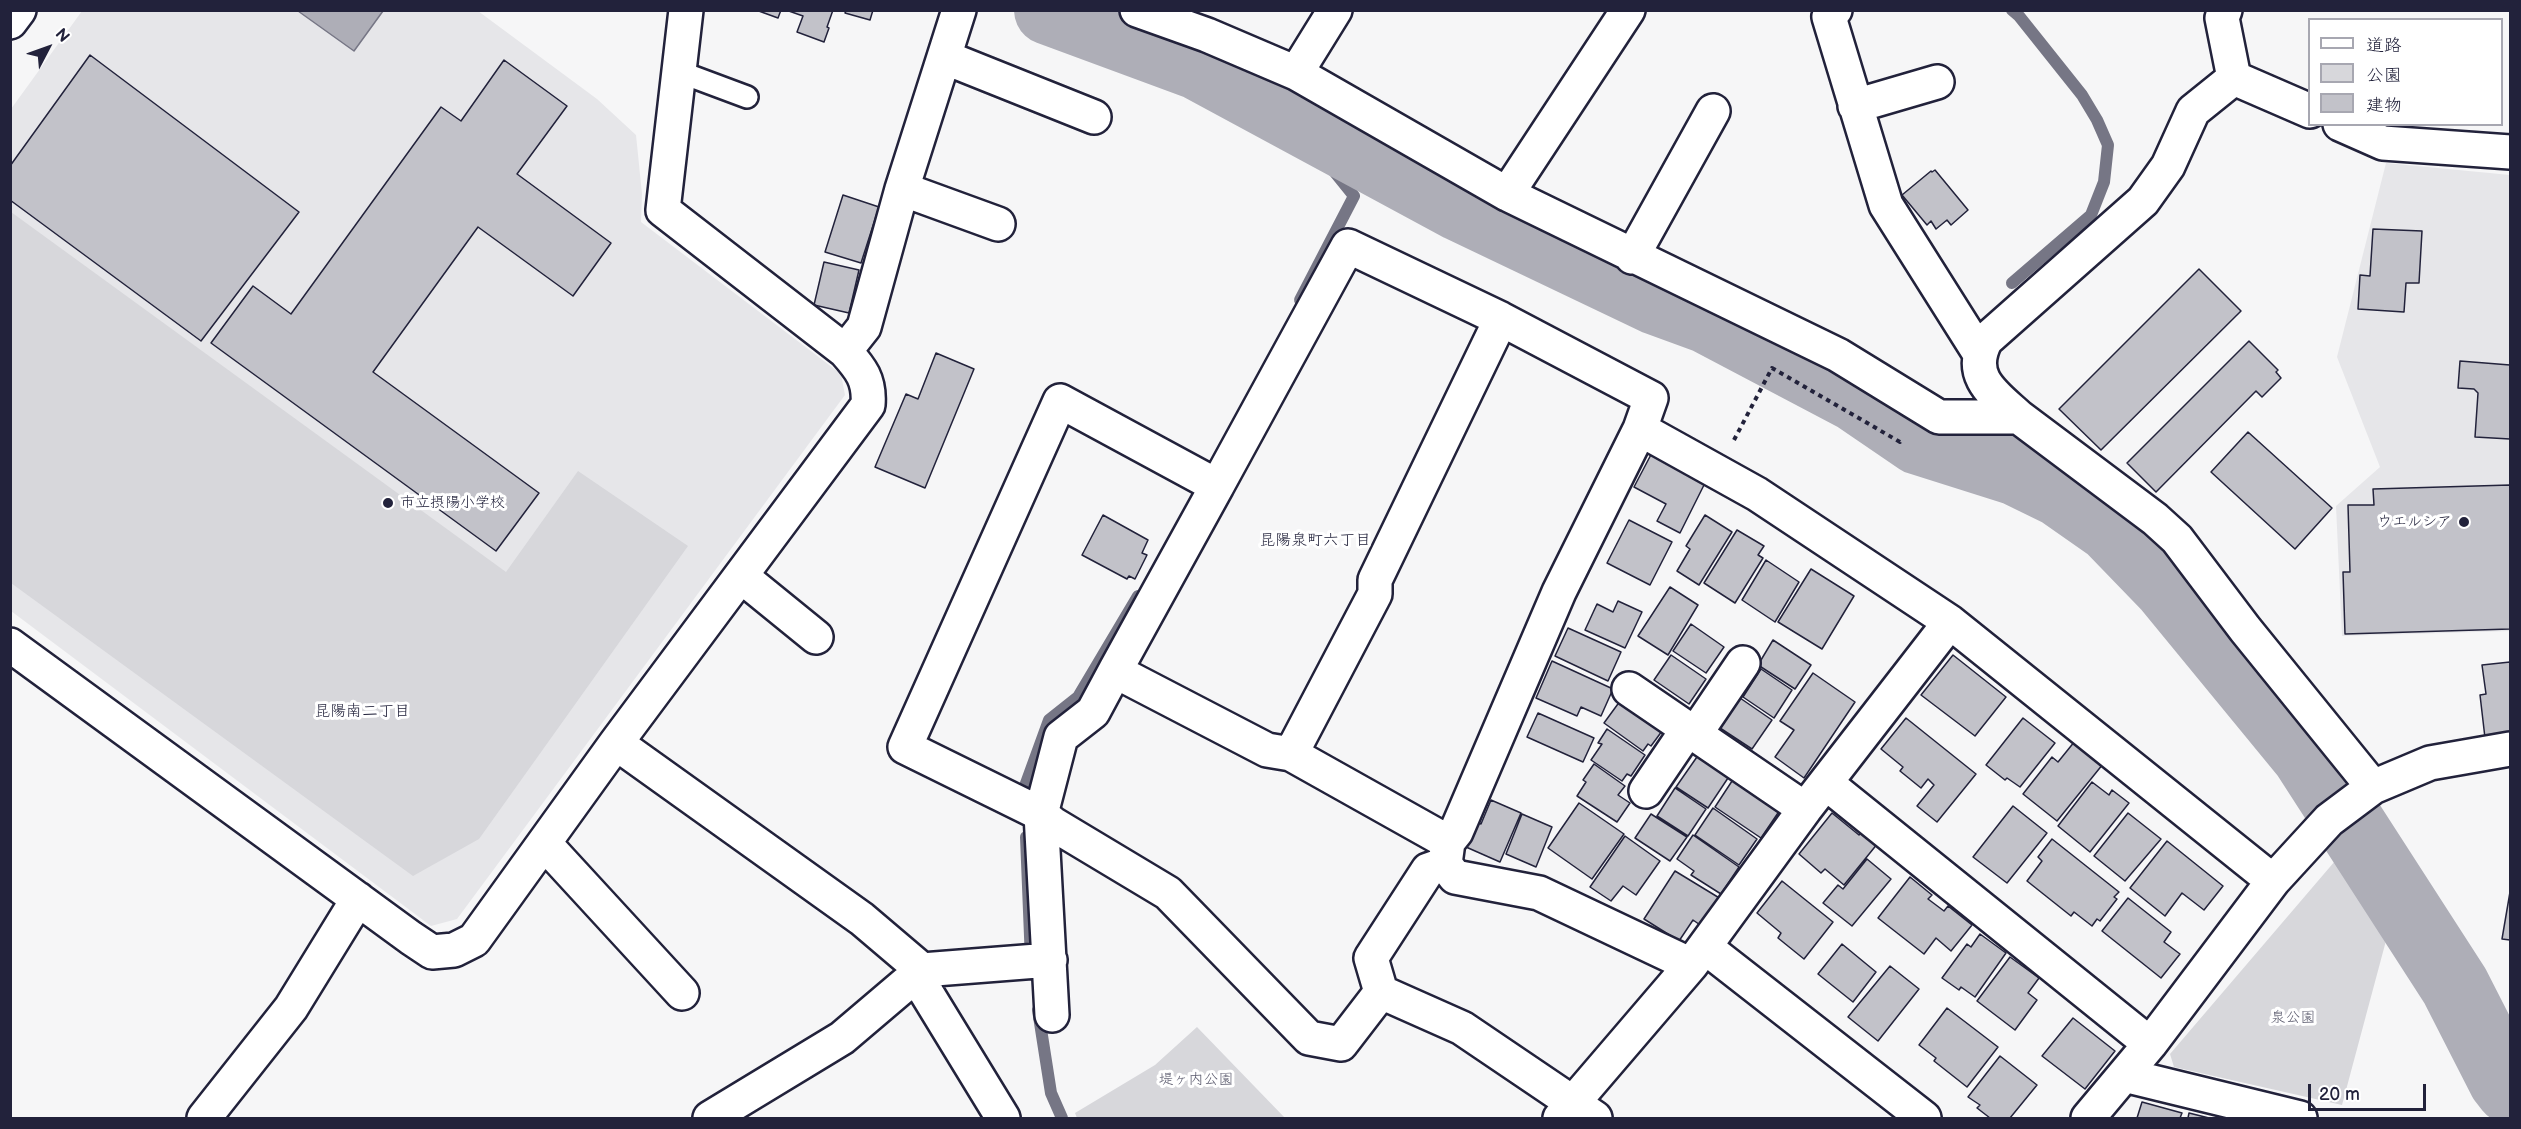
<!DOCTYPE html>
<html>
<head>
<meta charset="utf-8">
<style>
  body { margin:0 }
  #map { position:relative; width:2521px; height:1129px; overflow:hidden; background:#f6f6f7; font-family:"Balsamiq Sans","Klee One",sans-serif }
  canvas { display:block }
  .frame { position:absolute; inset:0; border:12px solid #22223b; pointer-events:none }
  .legend { position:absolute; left:2308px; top:18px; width:195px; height:108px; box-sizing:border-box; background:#fff; border:2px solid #a7a7b1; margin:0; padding:8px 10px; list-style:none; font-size:18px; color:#22223b }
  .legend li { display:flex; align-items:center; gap:12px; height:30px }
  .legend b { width:30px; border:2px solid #a7a7b1 }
  .north { position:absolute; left:18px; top:18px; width:60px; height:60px; -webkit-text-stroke:4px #fff; paint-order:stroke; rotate:49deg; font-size:16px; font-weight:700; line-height:24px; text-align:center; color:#22223b }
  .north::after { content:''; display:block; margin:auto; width:21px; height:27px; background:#22223b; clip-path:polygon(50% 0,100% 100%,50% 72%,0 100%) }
  .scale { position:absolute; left:2308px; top:1084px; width:118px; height:27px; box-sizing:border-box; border:3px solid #22223b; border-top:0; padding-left:8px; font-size:18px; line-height:21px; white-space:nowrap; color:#22223b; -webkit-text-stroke:4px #fff; paint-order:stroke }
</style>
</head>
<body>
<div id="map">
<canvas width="2521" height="1129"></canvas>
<div class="frame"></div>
<ul class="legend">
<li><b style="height:8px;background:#fff"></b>道路</li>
<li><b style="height:16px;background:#d7d7db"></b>公園</li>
<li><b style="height:16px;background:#c2c2c9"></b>建物</li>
</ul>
<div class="north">N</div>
<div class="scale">20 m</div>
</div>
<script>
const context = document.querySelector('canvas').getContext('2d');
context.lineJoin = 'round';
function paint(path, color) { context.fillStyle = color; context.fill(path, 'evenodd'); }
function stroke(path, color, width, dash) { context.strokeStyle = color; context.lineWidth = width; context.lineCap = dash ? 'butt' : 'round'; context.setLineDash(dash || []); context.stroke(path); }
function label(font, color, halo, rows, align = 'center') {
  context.font = font + ' "Balsamiq Sans","Klee One",sans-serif'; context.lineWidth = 6; context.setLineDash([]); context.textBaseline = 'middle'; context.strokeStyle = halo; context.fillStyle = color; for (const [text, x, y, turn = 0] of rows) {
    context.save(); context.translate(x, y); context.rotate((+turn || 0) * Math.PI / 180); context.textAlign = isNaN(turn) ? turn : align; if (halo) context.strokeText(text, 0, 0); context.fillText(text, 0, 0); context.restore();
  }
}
paint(new Path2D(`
  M82,11H478L597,99L636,135L642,194L641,222L841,374L845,395L457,919L431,926L11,611V109Z
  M2386,163L2510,175V631L2342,636L2336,506L2380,467L2337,357Z`), '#e6e6e9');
paint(new Path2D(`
  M11,212L506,572L578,471L688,546L479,839L413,876L11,583Z
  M2335,861L2387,937L2342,1105L2174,1067L2170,1054Z
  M1197,1027L1285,1118H1077L1075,1113L1155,1065Z`), '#d7d7db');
const water = new Path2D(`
  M298,11H383L354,51Z`);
paint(water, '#aeaeb7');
stroke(water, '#767685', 1.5);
stroke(new Path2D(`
  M2012,10L2019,16L2082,95L2097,120L2108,145L2104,182L2091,215L2012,283
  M1299,118L1308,139L1354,196L1300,300
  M1025,786L1049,720L1078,697L1138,596
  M1026,837L1031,961
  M1038,1010L1051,1093L1062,1118`), '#767685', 12);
stroke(new Path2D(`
  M1049,10L1198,65L1459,206L1656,300L1708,319L1856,397L1919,440L2017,471L2060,492L2110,527L2168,587L2306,755L2455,986L2503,1080L2510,1089`), '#aeaeb7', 70);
const building = new Path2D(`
  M756,10H781L778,18Z
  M786,10H833L827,27L829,28L824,42L797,32L803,16Z
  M846,10H873L870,20L845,13Z
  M90,55L299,212L201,341L10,200V166Z
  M504,60L567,106L517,174L611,243L573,296L478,227L373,372L539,493L496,551L211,343L253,286L291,314L441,107L461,121Z
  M1935,170L1968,210L1951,225L1947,220L1936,229L1931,221L1927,225L1902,195L1931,171L1932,172Z
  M843,195L879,207L861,263L825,252Z
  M2373,229L2422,231L2419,283H2406L2404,312L2358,309L2360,275L2370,276Z
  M824,262L859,270L849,313L814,305Z
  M2199,269L2241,311L2101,450L2059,409Z
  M2249,341L2278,370L2276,372L2281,378L2262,397L2256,391L2156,492L2127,463Z
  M936,353L974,369L925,488L875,467L906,394L918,399Z
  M2460,361L2510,365V439L2475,437L2478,393L2474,389L2458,388Z
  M2248,432L2332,508L2295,549L2211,472Z
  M1655,447L1709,475L1680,533L1657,521L1666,504L1634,487Z
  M2510,485V629L2345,634L2343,572H2350L2348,505H2374L2373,489Z
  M1103,515L1148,540L1142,553L1147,555L1135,579L1129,576L1127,579L1082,555Z
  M1705,515L1732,532L1699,585L1677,571L1690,549L1686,546Z
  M1629,520L1672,542L1650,585L1607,563Z
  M1737,530L1764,546L1758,555L1763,558L1735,603L1704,583Z
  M1766,560L1799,582L1775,622L1742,600Z
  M1811,569L1854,596L1822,649L1778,622Z
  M1670,587L1698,605L1668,655L1638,636Z
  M1618,601L1642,612L1625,648L1585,630L1597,604L1613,612Z
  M1691,624L1724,647L1706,673L1673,651Z
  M1568,628L1621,652L1608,681L1555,656Z
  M1773,640L1811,665L1795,689L1758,665Z
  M1671,655L1706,679L1689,704L1654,680Z
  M1953,655L2006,697L1975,736L1921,695Z
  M1552,661L1613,689L1601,716L1581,707L1577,716L1536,698Z
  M2510,662V735L2485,738L2480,695L2486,694L2482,665Z
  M1761,669L1792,690L1774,718L1743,697Z
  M1813,673L1855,702L1804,778L1775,757L1794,730L1780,721Z
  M1623,697L1665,727L1651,746L1648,744L1643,751L1604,723Z
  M1740,698L1772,720L1752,749L1720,728Z
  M1538,713L1594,738L1583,762L1527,737Z
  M1906,718L1976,774L1937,822L1917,806L1934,785L1928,779L1921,788L1900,771L1903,767L1881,749Z
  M2023,718L2055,743L2020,787L2007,778L2005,780L1986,765Z
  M1607,729L1645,755L1631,776L1627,774L1622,781L1591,760L1602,744L1598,743Z
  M2075,741L2103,764L2057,821L2023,794L2052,757L2058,762Z
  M1699,754L1730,775L1708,808L1676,787Z
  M1594,764L1625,786L1618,795L1630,803L1617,822L1577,796L1586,782L1583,780Z
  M1734,778L1780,810L1761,838L1715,807Z
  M2092,782L2109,795L2112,790L2129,803L2090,852L2058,826Z
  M1675,788L1706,809L1688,836L1657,816Z
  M1491,800L1521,813L1500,862L1466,847L1477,822L1481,824Z
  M1579,803L1624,834L1592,879L1548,848Z
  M2013,806L2047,833L2007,883L1973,857Z
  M1713,808L1757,839L1739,865L1695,835Z
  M1832,813L1859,835L1862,830L1878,843L1844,885L1825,869L1821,873L1799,854Z
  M2128,813L2161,839L2125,881L2094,856Z
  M1522,814L1552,827L1536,867L1506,854Z
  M1651,814L1687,837L1670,861L1635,838Z
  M1693,835L1739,867L1721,894L1691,875L1694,871L1677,859Z
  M1625,836L1660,861L1636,895L1623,886L1611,901L1590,887Z
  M2052,839L2119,892L2114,897L2117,899L2100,921L2097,919L2092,926L2074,912L2071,916L2027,881L2042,861L2038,857Z
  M2167,841L2223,886L2204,910L2182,893L2165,916L2130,888Z
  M1867,859L1891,879L1852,926L1823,903L1838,885L1843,889Z
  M1675,871L1721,899L1703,927L1693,920L1679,941L1644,919Z
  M1910,877L1932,895L1928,899L1944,911L1948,906L1972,925L1951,951L1936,938L1924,954L1878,918Z
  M1782,881L1833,922L1804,959L1778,938L1781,933L1757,913Z
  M2510,892V940L2502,939Z
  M2128,898L2171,932L2164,942L2180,954L2161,978L2102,931Z
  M1980,934L2006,953L1975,997L1961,987L1959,990L1942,978L1967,944L1971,947Z
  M1842,944L1876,972L1853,1002L1818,974Z
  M2010,957L2039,978L2028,993L2037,1000L2015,1030L1977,1001Z
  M1890,966L1919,989L1878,1041L1848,1017Z
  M1947,1008L1998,1047L1967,1087L1934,1061L1936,1058L1919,1045Z
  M2073,1018L2115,1051L2085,1089L2042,1056Z
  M2000,1056L2037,1085L2010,1118H1990L1977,1108L1980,1105L1968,1097Z
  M2142,1102L2182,1113L2180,1118H2137Z
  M2189,1113L2209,1118H2188Z`);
paint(building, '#c2c2c9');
stroke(building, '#22223b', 1.5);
const service = new Path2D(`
  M680,72L747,97`);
const minor = new Path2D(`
  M1137,10L1207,35L1296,73L1507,194L1838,355L1939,417H2019L2155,519L2177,539L2245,629L2373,787
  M1835,10L1829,17L1886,205L1980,354
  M2225,10L2222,18L2234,78
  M944,57L1094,117
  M1296,73L1335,10
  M2234,78L2310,111
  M1855,106L1937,82
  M2340,124L2383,143L2510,152
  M902,189L998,224
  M1507,194L1628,10
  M1632,257L1713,111
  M1501,319L1375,580V594L1291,754L1267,750L1115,671L1217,486L1060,401L905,747L1041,814L1053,824L1168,893L1309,1038L1341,1044L1381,992L1462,1028L1595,1118
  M845,351L864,327L902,189L959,10
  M2019,417C1995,395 1966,377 1986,340L2143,201L2168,166L2193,111L2234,78
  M1640,429L1757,494L1950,622L2273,881
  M1217,486L1348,246L1501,319L1651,398L1640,429L1559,592L1456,832L1448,842
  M741,576L816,637
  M10,645L411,938L432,952L454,950L474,940L616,743L868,405C870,380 861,369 845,351L663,210L686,10
  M1629,689L1805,809
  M1695,734L1743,663
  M616,743L862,919L922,970L1050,960
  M1291,754L1448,842L1445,864L1455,877L1539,893L1691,965L1805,809L1950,622
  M1826,783L2150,1044
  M1646,791L1688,729
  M544,843L682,993
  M1705,947L1924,1118
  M1381,992L1371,958L1428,870L1445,864
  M1052,1015L1041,814L1061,737L1093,712L1115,671
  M2124,1075L2300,1118
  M204,1118L291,1008L358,899
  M710,1118L842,1038L922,970L926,992L1003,1118
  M1560,1118L1691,965
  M2088,1118L2150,1044L2273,881L2329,820L2373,787L2430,763L2510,749`);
const tertiary = new Path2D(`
  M10,22L19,10`);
stroke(service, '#22223b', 26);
stroke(minor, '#22223b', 38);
stroke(tertiary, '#22223b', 38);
stroke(new Path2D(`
  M1734,440L1772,368L1900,442L1902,438`), '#22223b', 4, [4.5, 4.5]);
stroke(service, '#fff', 21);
stroke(minor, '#fff', 33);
stroke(tertiary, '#fff', 33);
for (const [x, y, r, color] of [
  [388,503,6,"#22223b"],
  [2464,522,6,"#22223b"]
]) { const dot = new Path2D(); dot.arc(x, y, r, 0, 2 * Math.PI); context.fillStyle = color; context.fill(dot); stroke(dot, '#fff', 2); }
label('15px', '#22223b', '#fff', [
  ["市立摂陽小学校",400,503],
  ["ウエルシア",2452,522,"right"]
], 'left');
label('15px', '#58586b', '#fff', [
  ["泉公園",2293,1018],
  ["堤ヶ内公園",1196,1080]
]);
label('16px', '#22223b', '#fff', [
  ["昆陽泉町六丁目",1315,541],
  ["昆陽南二丁目",362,712]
]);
</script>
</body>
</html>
